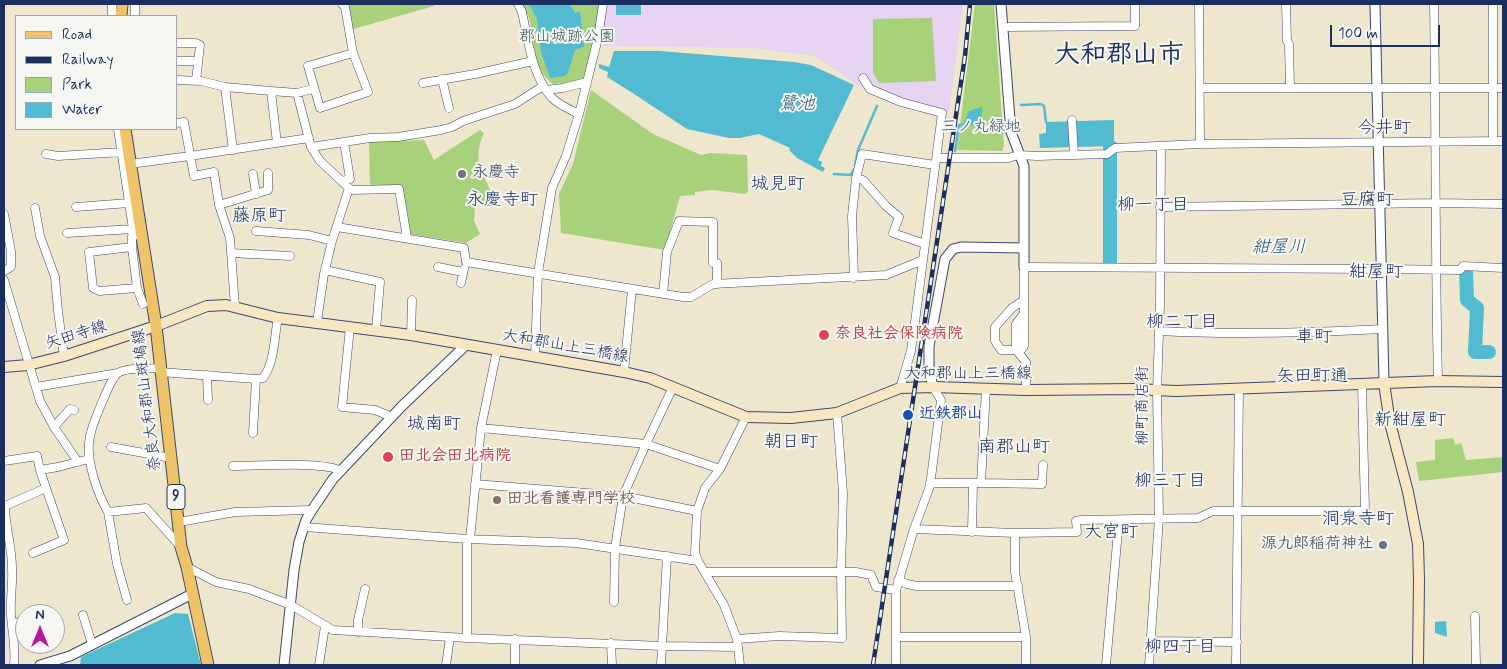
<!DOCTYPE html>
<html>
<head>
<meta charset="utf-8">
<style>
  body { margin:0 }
  #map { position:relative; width:1507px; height:669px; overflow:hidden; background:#eee6cd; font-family:Mynerve,sans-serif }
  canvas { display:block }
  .frame { position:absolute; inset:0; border:5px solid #1b2f5e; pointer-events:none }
  .legend { position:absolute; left:15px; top:15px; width:162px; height:115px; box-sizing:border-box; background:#f6f6f2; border:1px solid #9ea6b7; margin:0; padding:6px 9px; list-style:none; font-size:15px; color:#1b2f5e }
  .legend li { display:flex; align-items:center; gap:10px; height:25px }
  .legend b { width:25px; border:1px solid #9ea6b7 }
  .north { position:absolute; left:15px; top:604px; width:50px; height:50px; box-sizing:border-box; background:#f6f6f2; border:1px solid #9ea6b7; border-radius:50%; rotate:0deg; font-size:14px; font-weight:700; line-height:20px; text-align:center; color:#1b2f5e }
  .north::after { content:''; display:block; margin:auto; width:18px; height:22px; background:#b5179e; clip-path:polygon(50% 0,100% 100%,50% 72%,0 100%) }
  .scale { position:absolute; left:1330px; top:25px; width:110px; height:22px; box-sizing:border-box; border:2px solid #1b2f5e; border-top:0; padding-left:6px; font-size:15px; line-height:18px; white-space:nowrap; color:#1b2f5e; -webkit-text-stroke:4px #f6f6f2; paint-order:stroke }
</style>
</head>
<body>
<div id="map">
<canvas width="1507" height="669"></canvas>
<div class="frame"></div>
<ul class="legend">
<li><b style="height:6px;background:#efc469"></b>Road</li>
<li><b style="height:6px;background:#1b2f5e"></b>Railway</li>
<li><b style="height:14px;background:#a8d17c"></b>Park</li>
<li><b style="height:14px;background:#53bbd1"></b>Water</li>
</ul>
<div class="north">N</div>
<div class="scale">100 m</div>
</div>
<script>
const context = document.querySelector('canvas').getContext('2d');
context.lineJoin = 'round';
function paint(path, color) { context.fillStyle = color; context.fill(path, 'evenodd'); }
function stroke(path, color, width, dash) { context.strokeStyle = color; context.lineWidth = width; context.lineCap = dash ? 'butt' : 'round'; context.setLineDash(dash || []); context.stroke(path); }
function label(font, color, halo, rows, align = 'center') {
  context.font = font + ' Mynerve,"Klee One",sans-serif'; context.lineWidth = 4; context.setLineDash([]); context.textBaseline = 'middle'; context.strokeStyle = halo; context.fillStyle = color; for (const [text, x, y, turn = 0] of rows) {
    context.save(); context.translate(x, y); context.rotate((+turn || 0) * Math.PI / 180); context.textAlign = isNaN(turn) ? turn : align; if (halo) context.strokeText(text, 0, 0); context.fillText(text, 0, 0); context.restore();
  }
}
paint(new Path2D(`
  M605,4H963L949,112L859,86L815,56L752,48L604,46L601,42Z`), '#e5d3f1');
paint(new Path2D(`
  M345,4H434V6L350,30Z
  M522,4H605L601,42L593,76L577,82L553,84C532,70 535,40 529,18C527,13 524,8 522,4Z
  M975,4H994L1004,146L1002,151L957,150Z
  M932,18L936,81L879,83L873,73V19Z
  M591,90L653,134L701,155L710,153L747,155L748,192L745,194L712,190L695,192V195L680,196L665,250L561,233L559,194L573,164Z
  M480,130L484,133C472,159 481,169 492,194L489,201L475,204L474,221L480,234L466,243L408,234L401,188L370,189L369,142L424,140L434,160Z
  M1453,438L1455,445L1461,443L1466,460L1503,457V472L1419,481L1416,462L1435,460V440Z`), '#a8d17c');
paint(new Path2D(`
  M529,4H570L575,13L580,11L584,47L575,50L568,73L565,76L550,78L541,52L537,19Z
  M616,4H641V15H616Z
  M614,51H660L794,62L811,65L854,85L818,160L822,162L821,166L825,168L823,172L797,158L789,150L790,148L759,134L740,138H729L687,129L631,92L607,77L608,72L599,68V64L609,67Z
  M982,107V125H963L969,111Z
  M1114,120V141L1112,146L1040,148L1039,134L1046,133V122Z
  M175,613L188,614L201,665H80L81,657Z
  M1446,621L1447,637L1435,633V622Z`), '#53bbd1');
stroke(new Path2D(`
  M1021,105L1041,104L1044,106L1046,122
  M955,151L959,125H963
  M855,165L858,150L877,106
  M834,174L851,175L854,169`), '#53bbd1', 2.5);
stroke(new Path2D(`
  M1110,146V264
  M1466,271L1467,300L1477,308L1475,352H1489`), '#53bbd1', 14);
const minor = new Path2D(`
  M135,4V16
  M342,4L345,7L353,53L368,92L320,108L308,66L353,53
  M518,4L522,12C528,40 532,76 552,98C559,105 571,110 579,114
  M1199,4L1200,144
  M1286,4L1287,41L1289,44L1290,88
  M1434,4C1436,129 1435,255 1438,381
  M1493,4V141
  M112,16V4
  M1003,27L1135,26V4
  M176,43H196L200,45L196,81
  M176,61H197
  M863,78L870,89L901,102L942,113L915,322L911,351L900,388
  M442,79L449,108
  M176,80L201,81L225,87L271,91L297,93L313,89
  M423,83L475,74L533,61
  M225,87L233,150
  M1200,88H1503
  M546,90L563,88L587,82
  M271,91L277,143
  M297,93L311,147L320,161L349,188L332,241L324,274L317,322
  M1072,120L1074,155
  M176,123L184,122L194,176L214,172L219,205L230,238L235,307
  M118,129L133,229L132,237
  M311,147L370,138L398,137L441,130L452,127L463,121L515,104L543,86
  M46,154L58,156L122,152
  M937,158H1008L1019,155L1037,156L1107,154L1115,148L1200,144L1503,141
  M130,164L190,156L309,138
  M253,174L256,194
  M856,178L863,180L886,206L899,217L893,233L925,244
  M342,181L350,179L344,142
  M349,190L399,189L407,238
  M219,205L268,190V173
  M76,207L129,203
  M1160,207L1435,203L1503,204
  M35,208L40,236L55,277L58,311L64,356
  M4,214L11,251V267L4,271
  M337,227L464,248L466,262L683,297H691L713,284L886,275L923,260
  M256,231L309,235L332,241
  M67,233L133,229
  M132,247L137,288L99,291L93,288L89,252L132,247V237L140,233
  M231,253L290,256
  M438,267L463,272
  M325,270L380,282L376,330
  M854,278L852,216L856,178L862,154L935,165
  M4,280L40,401L54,427L78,462
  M461,283L464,269
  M137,288L143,304
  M663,294L667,252L679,221L713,222V263H717V284
  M1024,300L1012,308L995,327V341L1001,350H1021L1024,346V267L1375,269L1381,267L1386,269L1460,270L1463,266L1503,268
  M1024,313L1016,324V350L1026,362V390
  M350,327L342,407L375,410L392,417
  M1159,331C1234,335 1308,333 1383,329
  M411,335L412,300
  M535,357L538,273L552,188L566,156L579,114L598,38L603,4
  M160,368C150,369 126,367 118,373C111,378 107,392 103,400C98,413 90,428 89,443C87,463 98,495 108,512L146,508L181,547
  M160,372L256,379L263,378C275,362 274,337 278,318
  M624,372L632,289
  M207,375L208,400
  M36,387L118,373
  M54,427L70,409L74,410
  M481,428L646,444L720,469
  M253,433L256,379
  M111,447L171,458
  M4,461L37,456L40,470
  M233,466C255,466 326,461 341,471
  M930,483H973
  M981,483L1042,484L1043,465
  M475,484L623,496L697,511
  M108,512L117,564L127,600
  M179,522L235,512L312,510
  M304,527L467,539L576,543L698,561
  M914,529L1015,533L1077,532L1076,521L1081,520L1198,518L1213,511H1365L1362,384
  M972,532L973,483H981L986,389
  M1015,533V572L1026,637V665
  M467,539V638
  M470,539L481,428L497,350
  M33,553L64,540L46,488
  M187,567L216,582L249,589L291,605L333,630L467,638L662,646L738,647
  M705,572H856L871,575L876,587L896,590
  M898,580L907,584L917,586H1018
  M614,602L615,548L623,496L646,444L673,387
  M45,614L50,613
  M83,615L92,644
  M1475,616L1476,665
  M12,624L25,620
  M358,632V620L365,589
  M896,637H1026
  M737,639L779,636L842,638L841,572L843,493L837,413
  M1152,641L1237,642
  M611,643L612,665
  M14,665C16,648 12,632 11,615C10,599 13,583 12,568C12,546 5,527 5,506L46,488L40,470L58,467L89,459
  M319,665L325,626
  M446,665L450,637
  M515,665V639
  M661,665L667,556
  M740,665L737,639L724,605L698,561L695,553L697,511L705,488L720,469L746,417
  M896,665V590L914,529L930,486L941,400L933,387
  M1106,665L1119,520
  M1149,665L1159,518L1157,391L1160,305L1161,146
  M1236,665L1239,388`);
const tertiary = new Path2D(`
  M1001,4L1011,132L1024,166V267
  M1375,4L1384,383
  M933,387L929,369V346L945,259L953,249L961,247L1024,248
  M40,665L70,656L192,594
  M284,665L294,570L299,542L306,520L312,510L333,479L402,406L466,345`);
const secondary = new Path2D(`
  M4,367L28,365L64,356L156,326L207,306L226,305L278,318L411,335L624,372L650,378L746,417L791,418L837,413L900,388L933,387L1026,390L1135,389L1176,391L1438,381L1503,382
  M1384,383L1390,423L1408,492L1418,544L1419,580L1418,665`);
const primary = new Path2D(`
  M121,16L122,4
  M125,129L156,326L181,547L187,567L208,665`);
stroke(minor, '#3b4a6f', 9);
stroke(tertiary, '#3b4a6f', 11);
stroke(secondary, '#3b4a6f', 12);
stroke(primary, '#3b4a6f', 13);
stroke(minor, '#fff', 8);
stroke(tertiary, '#fff', 9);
stroke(secondary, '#f9e7c3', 10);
stroke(primary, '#efc469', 11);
const rail = new Path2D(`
  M873,665L965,56L970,4`);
stroke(rail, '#1b2f5e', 4.5);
stroke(rail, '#f6f6f2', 2.5, [8]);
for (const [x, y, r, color] of [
  [462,174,5,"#6b7280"],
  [824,335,6,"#e0444e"],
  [908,415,6,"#1a4fb4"],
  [388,457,6,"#e0444e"],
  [497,500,5,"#8d6e63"],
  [1383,545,5,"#6b7280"]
]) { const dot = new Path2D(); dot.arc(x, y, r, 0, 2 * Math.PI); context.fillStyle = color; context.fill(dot); stroke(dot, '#f6f6f2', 2); }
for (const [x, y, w] of [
  [176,497,18]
]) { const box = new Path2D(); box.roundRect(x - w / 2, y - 12.5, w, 25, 4); context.fillStyle = '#f6f6f2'; context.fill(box); stroke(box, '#1b2f5e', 1); }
label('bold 15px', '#1b2f5e', null, [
  ["9",176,497]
]);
label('16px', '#3e5866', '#f6f6f2', [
  ["郡山城跡公園",567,38],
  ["三ノ丸緑地",981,128]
]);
label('bold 16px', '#5b616d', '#f6f6f2', [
  ["永慶寺",472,174],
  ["源九郎稲荷神社",1373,545,"right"]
], 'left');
label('bold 16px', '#be3a42', '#f6f6f2', [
  ["奈良社会保険病院",835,335],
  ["田北会田北病院",399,457]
], 'left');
label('16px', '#1b2f5e', '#f6f6f2', [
  ["矢田寺線",76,336,-17],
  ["大和郡山上三橋線",565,347,10],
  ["大和郡山上三橋線",968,375],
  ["奈良大和郡山斑鳩線",148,400,-97],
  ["柳町商店街",1144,406,-90]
]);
label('bold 16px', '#164399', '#f6f6f2', [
  ["近鉄郡山",919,415]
], 'left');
label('bold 16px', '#785e54', '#f6f6f2', [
  ["田北看護専門学校",507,500]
], 'left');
label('italic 18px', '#2c5980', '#f6f6f2', [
  ["鷺池",797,105],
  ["紺屋川",1279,248]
]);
label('18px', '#1b2f5e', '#f6f6f2', [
  ["今井町",1384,129],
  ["城見町",778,185],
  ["永慶寺町",502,201],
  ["豆腐町",1367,201],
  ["柳一丁目",1153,206],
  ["藤原町",259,217],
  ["紺屋町",1376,273],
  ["柳二丁目",1182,323],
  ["車町",1314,338],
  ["矢田町通",1312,377],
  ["新紺屋町",1410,421],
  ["城南町",434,425],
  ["朝日町",791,443],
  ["南郡山町",1014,448],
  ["柳三丁目",1170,482],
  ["洞泉寺町",1358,520],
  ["大宮町",1111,533],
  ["柳四丁目",1180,648]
]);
label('bold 26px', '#1b2f5e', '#f6f6f2', [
  ["大和郡山市",1119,57]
]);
</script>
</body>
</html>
